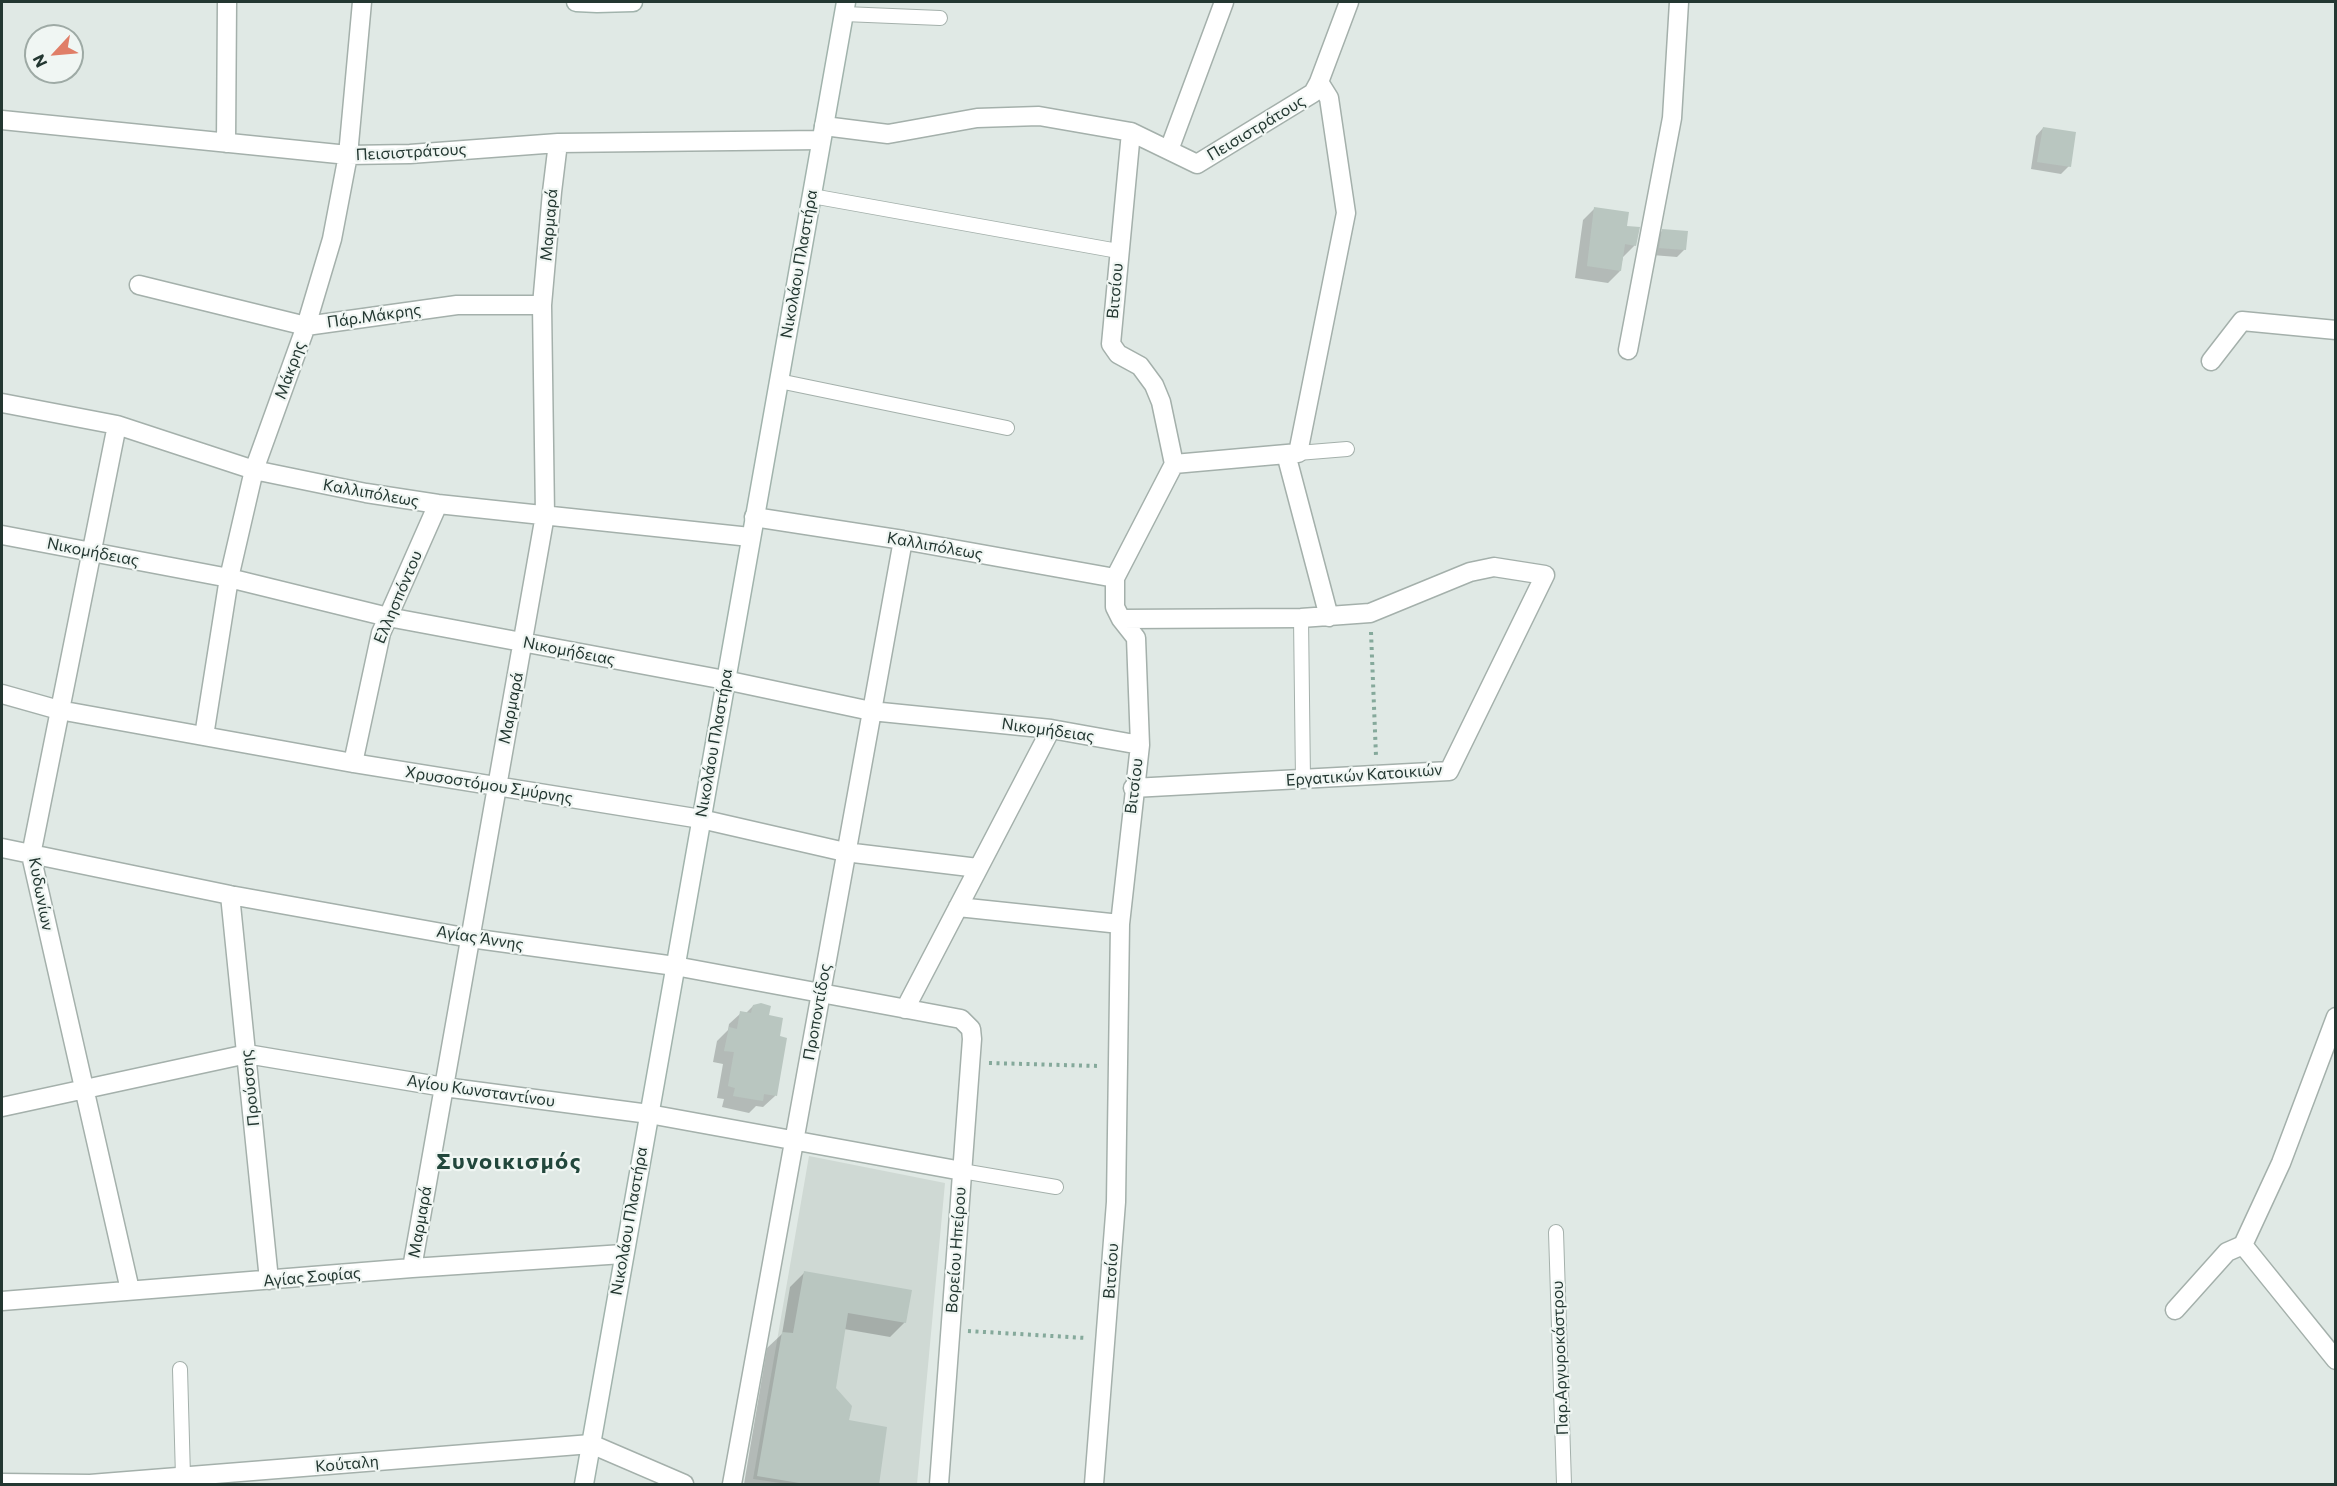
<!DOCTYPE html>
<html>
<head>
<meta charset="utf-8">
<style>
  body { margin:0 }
  #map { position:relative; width:2337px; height:1486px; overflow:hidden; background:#e0e9e5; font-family:Commissioner,sans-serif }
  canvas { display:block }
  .frame { position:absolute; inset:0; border:3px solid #233731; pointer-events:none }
  .north { position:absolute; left:24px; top:24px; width:60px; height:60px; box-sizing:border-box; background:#f0f6f3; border:2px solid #9eaaa5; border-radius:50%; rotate:244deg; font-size:16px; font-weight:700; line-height:24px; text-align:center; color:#233731 }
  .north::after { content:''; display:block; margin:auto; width:21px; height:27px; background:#e07e67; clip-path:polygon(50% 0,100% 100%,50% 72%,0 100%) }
</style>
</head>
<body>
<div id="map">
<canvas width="2337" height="1486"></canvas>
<div class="frame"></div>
<div class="north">N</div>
</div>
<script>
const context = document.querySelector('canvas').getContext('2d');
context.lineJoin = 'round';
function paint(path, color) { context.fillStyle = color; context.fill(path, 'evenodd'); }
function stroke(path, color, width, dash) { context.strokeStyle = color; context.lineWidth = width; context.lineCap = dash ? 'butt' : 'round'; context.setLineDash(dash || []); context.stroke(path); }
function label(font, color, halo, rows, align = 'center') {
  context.font = font + ' Commissioner,sans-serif'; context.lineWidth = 4.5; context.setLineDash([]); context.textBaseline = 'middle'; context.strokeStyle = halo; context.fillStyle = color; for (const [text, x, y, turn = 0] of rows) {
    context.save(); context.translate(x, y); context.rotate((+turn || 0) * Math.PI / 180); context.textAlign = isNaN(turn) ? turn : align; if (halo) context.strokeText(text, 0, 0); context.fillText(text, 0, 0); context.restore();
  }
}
paint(new Path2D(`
  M809,1156L945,1183L917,1484H787L753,1479Z`), '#cfd9d4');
paint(new Path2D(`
  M2043,128L2069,166L2061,174L2031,169L2036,136Z
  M1595,208L1626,227L1635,245L1623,257L1620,271L1608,283L1575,278L1583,220Z
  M1663,230L1685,249L1677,257L1652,255L1655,238Z
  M753,1006L767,1016L778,1037L775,1096L763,1107L756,1106L749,1113L722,1107L724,1099L717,1098L723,1064L713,1062L717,1041L728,1030L729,1024L741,1013H746Z
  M805,1272L905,1322L890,1337L844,1329L835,1388L847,1421L878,1484H744L767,1348L782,1334L790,1287Z`), '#0003');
paint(new Path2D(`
  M2043,127L2076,132L2071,167L2037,162Z
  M1594,207L1629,212L1627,226L1640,227L1636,246L1625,244L1621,271L1587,266Z
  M1662,229L1688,231L1686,250L1659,248Z
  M761,1003L771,1006L769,1015L783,1018L780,1036L787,1038L777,1096L764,1094L763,1101L733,1096L735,1088L728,1086L734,1052L724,1051L729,1027L737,1029L740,1011L751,1013L753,1005Z
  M804,1271L912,1290L906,1323L848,1313L836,1388L852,1406L849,1420L887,1427L879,1485H811L757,1476L782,1332L793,1333Z`), '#b9c6c0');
const service = new Path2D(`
  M844,14L940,18
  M812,196L1118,251
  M779,381L1007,428
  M1298,453L1347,449
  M1301,618L1303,780
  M962,1171L1056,1187
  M1556,1232L1564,1484
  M180,1369L183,1477`);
const minor = new Path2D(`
  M2,120L348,155L410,154L558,143L821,140
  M824,126L888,134L977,118L1039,116L1131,132L1197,164L1313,93L1319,82L1349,2
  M226,143L227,2
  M1169,150L1224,2
  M139,285L306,326L457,305H542
  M1628,350L1672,118L1679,2
  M2211,361L2242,321L2336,330
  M2,403L117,425L254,470L366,493L438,504L750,537
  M117,425L31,855L130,1290
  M1286,454L1329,617
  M1174,464L1298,453L1346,213L1329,98L1319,82
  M754,517L903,540L1115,578
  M2,535L229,578L388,617L725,680L871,711L1051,729L1140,745
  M1121,619L1301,618L1370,613L1470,572L1494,567L1545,575L1449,771L1133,788
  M2,694L59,710L353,763L701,819L845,852L978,868
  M204,736L229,578L254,470L306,326L332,239L348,155L362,2
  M353,763L381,633L438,504
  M2,848L230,895L470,938L675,966L961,1019L971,1029L972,1039L939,1484
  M230,895L269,1280
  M958,907L1120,924
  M905,1009L1051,729
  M2336,1017L2281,1163L2243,1245L2336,1360
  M2,1107L247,1054L444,1087L649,1114L962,1171
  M412,1268L545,515L542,305L552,192L558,143
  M2,1301L412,1268L623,1254
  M2175,1310L2227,1252L2243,1245
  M2,1483L90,1484L591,1444L684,1484
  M732,1484L903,540
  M1094,1484L1116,1202L1120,924L1140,745L1136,638L1121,619L1115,607V578L1174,464L1161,402L1154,385L1140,366L1118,354L1111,344L1131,132`);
const secondary = new Path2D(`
  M576,2L597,3L633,2
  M584,1484L846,2`);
stroke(service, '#a4b0ab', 16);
stroke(minor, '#a4b0ab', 21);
stroke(secondary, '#a1b3ac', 21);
stroke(new Path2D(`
  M1371,632L1376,756
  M989,1063L1099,1066
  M968,1331L1086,1338`), '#85a99b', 4, [3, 4.5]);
stroke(service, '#fff', 14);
stroke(minor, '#fff', 18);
stroke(secondary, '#fff', 18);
label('16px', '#233731', '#f0f6f3', [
  ["Πεισιστράτους",1256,128,-31],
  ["Πεισιστράτους",411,152,-3],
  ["Μαρμαρά",549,225,-85],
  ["Νικολάου Πλαστήρα",799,264,-80],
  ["Βιτσίου",1115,291,-85],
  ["Πάρ.Μάκρης",374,316,-8],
  ["Μάκρης",290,370,-70],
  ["Καλλιπόλεως",371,493,10],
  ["Καλλιπόλεως",935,546,10],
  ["Νικομήδειας",93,552,11],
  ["Ελλησπόντου",398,597,-67],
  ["Νικομήδειας",569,651,11],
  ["Μαρμαρά",511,708,-79],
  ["Νικομήδειας",1048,730,8],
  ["Νικολάου Πλαστήρα",714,743,-80],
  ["Εργατικών Κατοικιών",1364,775,-4],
  ["Χρυσοστόμου Σμύρνης",489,785,9],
  ["Βιτσίου",1134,786,-83],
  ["Κυδωνίων",41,894,79],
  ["Αγίας Άννης",480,938,9],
  ["Προποντίδος",817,1012,-80],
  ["Προύσσης",250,1088,-96],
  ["Αγίου Κωνσταντίνου",481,1091,8],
  ["Νικολάου Πλαστήρα",629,1221,-80],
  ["Μαρμαρά",420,1222,-80],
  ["Βορείου Ηπείρου",956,1250,-86],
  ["Βιτσίου",1111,1271,-86],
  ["Αγίας Σοφίας",312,1277,-5],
  ["Παρ.Αργυροκάστρου",1560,1358,-92],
  ["Κούταλη",347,1464,-5]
]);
context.letterSpacing = '1.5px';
label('bold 22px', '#22473c', '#f0f6f3', [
  ["Συνοικισμός",509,1162]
]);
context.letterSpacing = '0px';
</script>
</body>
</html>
